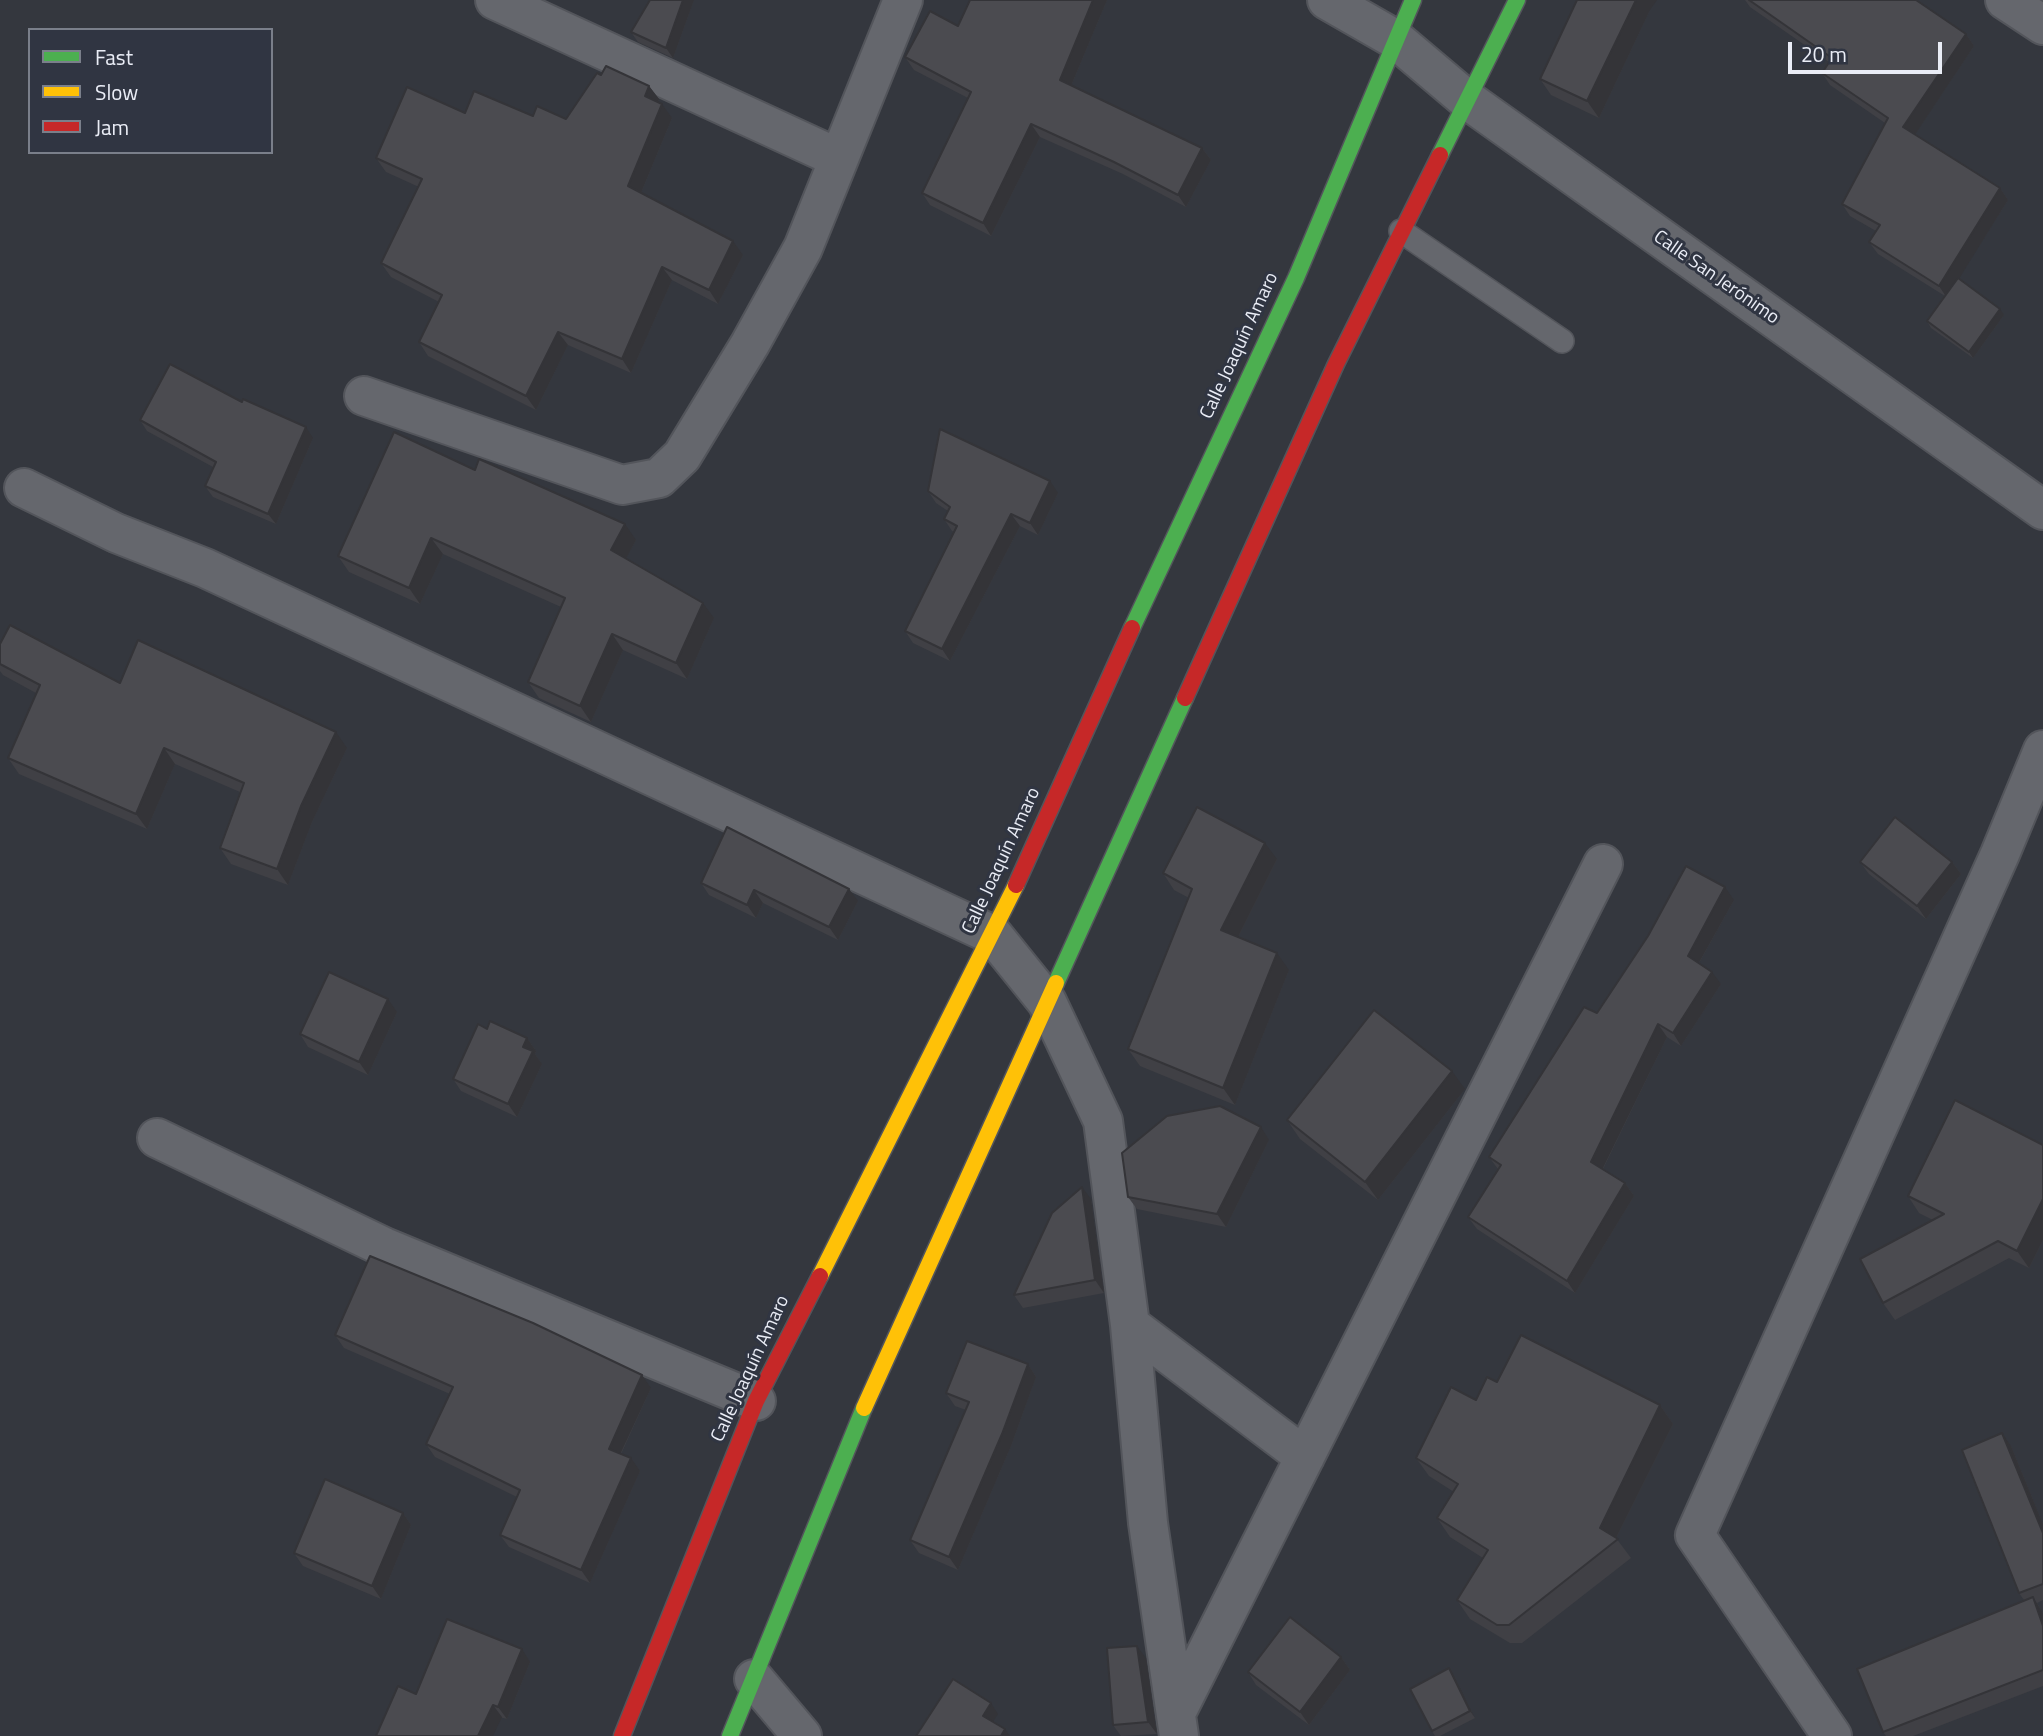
<!DOCTYPE html>
<html>
<head>
<meta charset="utf-8">
<style>
  body { margin:0 }
  #map { position:relative; width:2043px; height:1736px; overflow:hidden; background:#34373e; font-family:"Titillium Web",sans-serif }
  canvas { display:block }
  .legend { position:absolute; left:28px; top:28px; width:245px; height:126px; box-sizing:border-box; background:#303542; border:2px solid #7a7f8a; margin:0; padding:9px 12px; list-style:none; font-size:21px; color:#eaedf6 }
  .legend li { display:flex; align-items:center; gap:14px; height:35px }
  .legend b { width:35px; border:2px solid #7a7f8a }
  .scale { position:absolute; left:1788px; top:42px; width:154px; height:32px; box-sizing:border-box; border:4px solid #eaedf6; border-top:0; padding-left:9px; font-size:21px; line-height:24px; white-space:nowrap; color:#eaedf6; -webkit-text-stroke:5px #303542; paint-order:stroke }
</style>
</head>
<body>
<div id="map">
<canvas width="2043" height="1736"></canvas>
<ul class="legend">
<li><b style="height:9px;background:#4caf50"></b>Fast</li>
<li><b style="height:9px;background:#ffc107"></b>Slow</li>
<li><b style="height:9px;background:#c62828"></b>Jam</li>
</ul>
<div class="scale">20 m</div>
</div>
<script>
const context = document.querySelector('canvas').getContext('2d');
context.lineJoin = 'round';
function stroke(path, color, width, dash) { context.strokeStyle = color; context.lineWidth = width; context.lineCap = dash ? 'butt' : 'round'; context.setLineDash(dash || []); context.stroke(path); }
function paint(path, color) { context.fillStyle = color; context.fill(path, 'evenodd'); }
function label(font, color, halo, rows, align = 'center') {
  context.font = font + ' "Titillium Web",sans-serif'; context.lineWidth = 6; context.setLineDash([]); context.textBaseline = 'middle'; context.strokeStyle = halo; context.fillStyle = color; for (const [text, x, y, turn = 0] of rows) {
    context.save(); context.translate(x, y); context.rotate((+turn || 0) * Math.PI / 180); context.textAlign = isNaN(turn) ? turn : align; if (halo) context.strokeText(text, 0, 0); context.fillText(text, 0, 0); context.restore();
  }
}
const lane = new Path2D(`
  M1401,231L1562,341`);
const street = new Path2D(`
  M495,0L838,158
  M1327,0L1395,39L1466,99L2043,510
  M2005,0L2043,25
  M364,396L622,485L659,478L682,456L750,344L803,248L903,0
  M24,488L116,533L205,568L993,935L1047,1002L1103,1121L1130,1325L1148,1523L1179,1736
  M157,1138L384,1247L756,1401
  M1130,1325L1305,1457
  M754,1679L802,1736
  M1176,1713L1603,864
  M1832,1736L1695,1535L2000,854L2043,750`);
const fast = new Path2D(`
  M1440,155L1517,0
  M1132,628L1296,278L1413,0
  M1056,983L1185,698
  M730,1736L864,1408`);
const slow = new Path2D(`
  M820,1276L1016,885
  M864,1408L1056,983`);
const jam = new Path2D(`
  M1185,698L1336,364L1440,155
  M1016,885L1132,628
  M622,1736L756,1401L820,1276`);
stroke(lane, '#53555b', 26);
stroke(street, '#53555b', 42);
stroke(fast, '#53555b', 19);
stroke(slow, '#53555b', 19);
stroke(jam, '#53555b', 19);
stroke(lane, '#65676d', 23);
stroke(street, '#65676d', 38);
stroke(fast, '#4caf50', 16);
stroke(slow, '#ffc107', 16);
stroke(jam, '#c62828', 16);
paint(new Path2D(`
  M650,0H694L673,58L638,42L631,32Z
  M1107,0L1071,86L1202,148L1211,160L1186,207L1123,174L1040,137L991,236L930,205L922,193L968,98L914,70L905,57L958,26Z
  M1745,0H1916L1966,34L1974,46L1915,134L2000,188L2008,200L1959,278L2004,315L1973,358L1931,328L1927,321L1945,296L1878,254L1869,242L1876,231L1850,216L1842,204L1885,123L1830,85L1822,73L1829,62L1750,7Z
  M1650,10L1599,118L1551,95L1540,79Z
  M601,75L649,86L659,99L658,102L672,118L641,193L743,255L718,304L672,280L631,373L568,345L536,410L428,356L419,342L439,302L391,277L381,263L419,187L386,172L376,158L465,113L533,116L566,119Z
  M140,420L313,438L276,524L213,497L205,486L213,467L147,431Z
  M475,470L636,540L626,558L714,618L687,679L623,650L591,722L539,698L528,682L561,607L443,554L420,604L349,572L338,556Z
  M928,491L1058,493L1038,535L1020,526L950,661L913,643L905,631L954,532L952,531L944,519L948,511L936,503Z
  M0,644L120,683L347,748L312,822L288,885L231,864L220,848L240,792L175,764L147,829L19,774L8,758L36,693L3,675L0,671Z
  M1277,859L1238,937L1289,970L1235,1105L1140,1066L1128,1049L1189,898L1174,890L1163,873Z
  M1860,862H1952L1961,874L1926,919L1869,874Z
  M701,883L858,901L838,940L763,903L756,918L709,895Z
  M1734,900L1699,963L1721,984L1681,1046L1667,1037L1603,1169L1625,1183L1634,1196L1575,1293L1477,1229L1468,1217L1498,1169L1489,1157L1597,1013Z
  M397,1012L368,1075L308,1047L300,1034Z
  M487,1029L527,1038L536,1051L535,1054L542,1064L517,1117L461,1091L453,1079Z
  M1465,1089L1378,1200L1300,1139L1287,1120Z
  M1269,1140L1226,1227L1137,1209L1128,1197Z
  M2043,1145V1240L2029,1268L2009,1258L1895,1320L1883,1303L1933,1220L1919,1213L1908,1196Z
  M1091,1199L1104,1293L1023,1308L1014,1295Z
  M335,1335L651,1388L621,1454L640,1471L590,1583L509,1547L500,1535L517,1497L435,1457L426,1444L450,1394L344,1348Z
  M1028,1364L1036,1377L1011,1446L958,1570L919,1553L910,1540L966,1410L955,1406L946,1393Z
  M1497,1382L1660,1405L1673,1424L1616,1538L1631,1558L1522,1643H1510L1470,1619L1457,1600L1483,1558L1450,1537L1437,1518L1454,1492L1429,1476L1416,1458L1476,1400Z
  M2011,1446L2043,1524V1600L2037,1603L2043,1613V1686L1913,1736H1886L1883,1732L2024,1600L2019,1593Z
  M403,1513L411,1525L381,1599L303,1566L294,1553Z
  M1341,1657L1350,1670L1309,1725L1256,1685L1248,1672Z
  M1146,1658L1157,1734L1121,1736L1113,1725Z
  M530,1662L507,1719L416,1694Z
  M1453,1675L1475,1718L1440,1736H1435L1432,1731Z`), '#404045');
paint(new Path2D(`
  M683,0H694L673,58L666,48Z
  M1093,0H1107L1068,93L1060,80Z
  M1636,0H1657L1650,10L1599,118L1587,101Z
  M1966,34L1974,46L1912,139L1903,127Z
  M649,86L659,99L655,110L645,96Z
  M662,104L672,118L638,200L628,186Z
  M1031,124L1040,137L991,236L983,223Z
  M1202,148L1211,160L1186,207L1178,195Z
  M2000,188L2008,200L1947,298L1939,286Z
  M733,241L743,255L718,304L709,290Z
  M662,267L672,280L631,373L622,359Z
  M2000,309L2004,315L1973,358L1969,352Z
  M558,332L568,345L536,410L526,396Z
  M306,427L313,438L276,524L268,514Z
  M1050,481L1058,493L1038,535L1030,523Z
  M1011,514L1020,526L950,661L942,649Z
  M625,524L636,540L622,566L611,550Z
  M431,538L443,554L420,604L409,588Z
  M703,603L714,618L687,679L676,663Z
  M612,634L623,650L591,722L580,706Z
  M336,732L347,748L312,822L288,885L277,869L301,806Z
  M164,748L175,764L147,829L136,814Z
  M1265,843L1277,859L1233,947L1221,930Z
  M1952,862L1961,874L1926,919L1917,906Z
  M1725,887L1734,900L1696,968L1688,956Z
  M849,889L858,901L838,940L829,927Z
  M754,890L763,903L756,918L747,905Z
  M1277,953L1289,970L1235,1105L1223,1088Z
  M1712,972L1721,984L1681,1046L1673,1033Z
  M388,999L397,1012L368,1075L359,1062Z
  M1658,1024L1667,1037L1600,1174L1591,1162Z
  M527,1038L536,1051L535,1054L542,1064L517,1117L508,1104L523,1047Z
  M1452,1071L1465,1089L1378,1200L1365,1182Z
  M1261,1127L1269,1140L1226,1227L1217,1214Z
  M1625,1183L1634,1196L1575,1293L1567,1281Z
  M1082,1187L1091,1199L1104,1293L1095,1280Z
  M2043,1199V1240L2029,1268L2017,1251Z
  M1028,1364L1036,1377L1011,1446L958,1570L949,1557Z
  M642,1375L651,1388L617,1461L609,1449Z
  M1660,1405L1673,1424L1614,1542L1600,1528Z
  M2002,1433L2011,1446L2043,1524V1533Z
  M631,1458L640,1471L590,1583L581,1570Z
  M403,1513L411,1525L381,1599L372,1586Z
  M2033,1597L2043,1613V1626Z
  M1137,1646L1146,1658L1157,1734L1148,1722Z
  M522,1649L530,1662L507,1719L498,1707Z
  M1341,1657L1350,1670L1309,1725L1300,1712Z
  M1449,1668L1453,1675L1475,1718L1470,1711Z
  M991,1703L998,1714L990,1726L983,1716Z
  M493,1705L502,1717L493,1736H478Z
  M1005,1729L1010,1736H1001Z`), '#343438');
const building = new Path2D(`
  M650,0H683L666,48L631,32Z
  M970,0H1093L1060,80L1202,148L1178,195L1114,162L1031,124L983,223L922,193L971,92L905,57L930,11L958,26Z
  M1577,0H1636L1587,101L1540,79Z
  M1749,0H1916L1966,34L1903,127L2000,188L1939,286L1869,242L1880,225L1842,204L1888,118L1822,73L1832,58Z
  M606,66L649,86L645,96L662,104L628,186L733,241L709,290L662,267L622,359L558,332L526,396L419,342L442,295L381,263L422,179L376,158L407,87L465,113L474,91L533,116L537,106L566,119L597,73L601,75Z
  M1958,278L2000,309L1969,352L1927,321Z
  M170,364L242,402L243,399L306,427L268,514L205,486L216,462L140,420Z
  M940,429L1050,481L1030,523L1011,514L942,649L905,631L957,526L944,519L950,507L928,491Z
  M394,432L475,470L479,459L625,524L611,550L703,603L676,663L612,634L580,706L528,682L565,598L431,538L409,588L338,556Z
  M10,625L120,683L138,640L336,732L301,806L277,869L220,848L244,783L164,748L136,814L8,758L40,685L0,664V644Z
  M1197,807L1265,843L1221,930L1277,953L1223,1088L1128,1049L1192,889L1163,873Z
  M1895,817L1952,862L1917,906L1860,862Z
  M727,827L849,889L829,927L754,890L747,905L701,883Z
  M1686,866L1725,887L1688,956L1712,972L1673,1033L1658,1024L1591,1162L1625,1183L1567,1281L1468,1217L1501,1165L1489,1157L1584,1007L1597,1013L1648,936Z
  M329,972L388,999L359,1062L300,1034Z
  M1374,1010L1452,1071L1365,1182L1287,1120Z
  M490,1021L527,1038L523,1047L533,1051L508,1104L453,1079L478,1024L487,1029Z
  M1955,1100L2043,1145V1199L2017,1251L1998,1241L1883,1303L1860,1259L1944,1214L1908,1196Z
  M1220,1106L1261,1127L1217,1214L1128,1197L1122,1153L1167,1116Z
  M1082,1187L1095,1280L1014,1295L1052,1213Z
  M370,1256L533,1323L642,1375L609,1449L631,1458L581,1570L500,1535L520,1490L426,1444L453,1387L335,1335Z
  M1521,1335L1660,1405L1600,1528L1618,1539L1509,1625H1497L1457,1600L1488,1550L1437,1518L1458,1484L1416,1458L1451,1387L1476,1400L1487,1377L1497,1382Z
  M967,1341L1028,1364L1002,1434L949,1557L910,1540L969,1402L946,1393Z
  M2002,1433L2043,1533V1584L2019,1593L1962,1450Z
  M325,1479L403,1513L372,1586L294,1553Z
  M2033,1597L2043,1626V1670L1883,1732L1857,1669Z
  M1290,1617L1341,1657L1300,1712L1248,1672Z
  M447,1619L522,1649L498,1707L493,1705L478,1736H376L398,1686L416,1694Z
  M1137,1646L1148,1722L1113,1725L1107,1648Z
  M1449,1668L1470,1711L1432,1731L1410,1689Z
  M953,1679L991,1703L983,1716L1005,1729L1001,1736H916Z`);
paint(building, '#4b4b50');
stroke(building, '#343438', 2);
label('19px', '#eaedf6', '#303542', [
  ["Calle San Jerónimo",1716,278,35],
  ["Calle Joaquín Amaro",1240,346,-65],
  ["Calle Joaquín Amaro",1002,861,-65],
  ["Calle Joaquín Amaro",751,1369,-65]
]);
</script>
</body>
</html>
